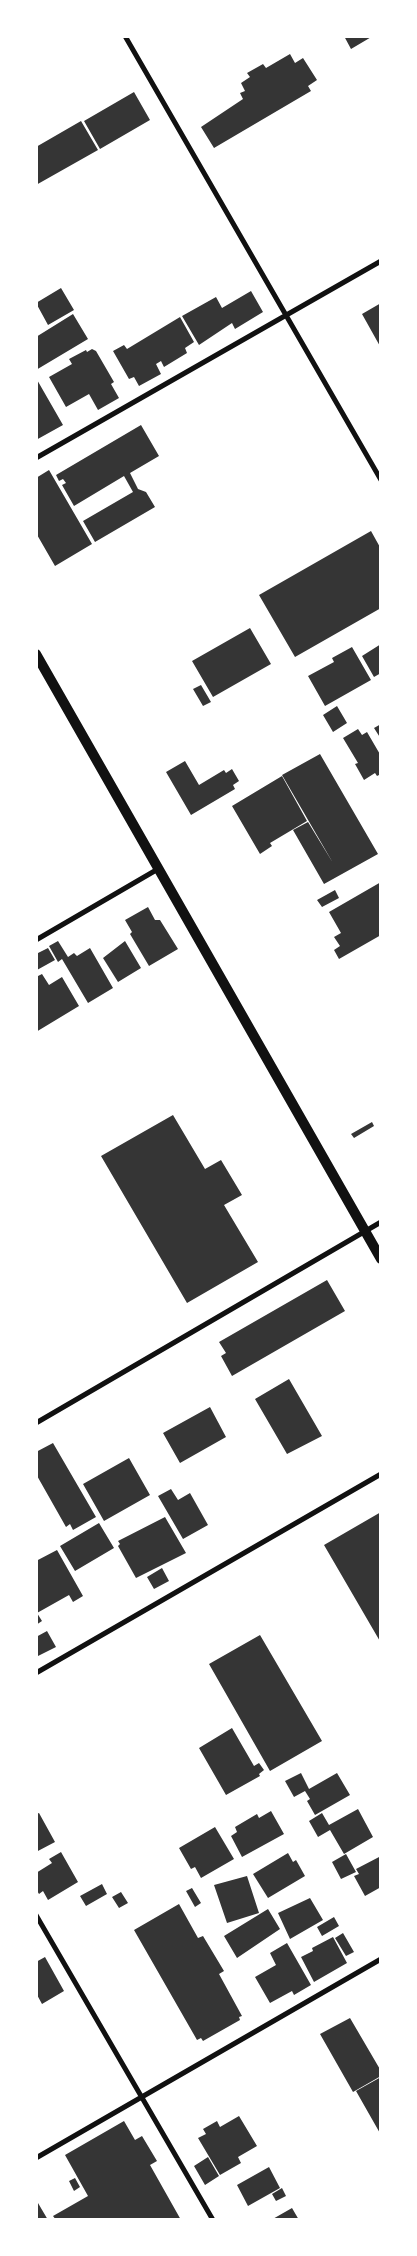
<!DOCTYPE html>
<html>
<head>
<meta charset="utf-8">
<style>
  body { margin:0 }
  #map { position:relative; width:417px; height:2256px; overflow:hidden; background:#fff; font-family:Montserrat,sans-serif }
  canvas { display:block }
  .frame { position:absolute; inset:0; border:38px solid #fff; pointer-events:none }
</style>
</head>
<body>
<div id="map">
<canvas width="417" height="2256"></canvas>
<div class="frame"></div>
</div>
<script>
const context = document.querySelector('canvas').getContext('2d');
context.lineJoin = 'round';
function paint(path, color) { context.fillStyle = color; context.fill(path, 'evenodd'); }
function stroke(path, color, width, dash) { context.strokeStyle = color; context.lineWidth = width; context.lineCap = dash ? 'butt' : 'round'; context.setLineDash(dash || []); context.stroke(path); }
paint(new Path2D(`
  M344,36H373L351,49Z
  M290,54L295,63L303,58L317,80L308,86L311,91L214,148L201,127L243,99L240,93L245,91L241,83L250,77L247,73L263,64L266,68Z
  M134,92L150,120L100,149L84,121Z
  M81,121L98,150L36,185V147Z
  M61,288L74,310L48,325L36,303Z
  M251,291L263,312L235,329L232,323L199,345L182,316L216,297L222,308Z
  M381,303V348L362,314Z
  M73,314L88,339L36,370V337Z
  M180,317L194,342L185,348L187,353L164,367L161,361L156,364L161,374L139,386L134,377L129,379L113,351L124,345L127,349Z
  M92,349L96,351L114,382L111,384L119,398L98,410L89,394L66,407L49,377L72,364L69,359L86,350L87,352Z
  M36,378L63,425L36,440Z
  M141,425L159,456L130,473L138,489L146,492L155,507L95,542L83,521L133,492L124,476L74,506L62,485L66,483L63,479L59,481L56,475Z
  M49,470L92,544L55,566L36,533V478Z
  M371,531L381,549V608L295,657L259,595Z
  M250,628L271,664L213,697L192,661Z
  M381,644V673L374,677L362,656Z
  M352,647L371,680L325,706L308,676L334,662L332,658Z
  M201,685L211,702L203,706L193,689Z
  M337,706L347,723L333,732L323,715Z
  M381,724V739L374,728Z
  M358,729L362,735L367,732L381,756V774L377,776L375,773L364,780L355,764L358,763L343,738Z
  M320,754L378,854L324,884L293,830L308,822L333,863L282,775Z
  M185,761L199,785L224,770L226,773L232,769L239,781L233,785L235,789L191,815L166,772Z
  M282,776L307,821L270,843L272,846L260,854L232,806Z
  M381,882V935L339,959L334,950L340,946L334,937L341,933L329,912Z
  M335,890L339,898L322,907L317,900Z
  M148,907L155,920H160L178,949L149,966L130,934L132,932L125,920Z
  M58,941L68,957L74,953L77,956L90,948L113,988L88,1003L62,959L58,962L49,946Z
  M125,941L141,968L118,982L103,958Z
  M48,948L55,960L37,970L36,954Z
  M42,974L49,985L62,977L79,1006L36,1032V977Z
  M173,1115L205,1169L221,1160L242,1195L224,1205L258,1262L187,1303L101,1156Z
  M372,1122L374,1126L354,1138L351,1134Z
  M327,1280L345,1311L232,1376L221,1356L226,1353L219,1342Z
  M289,1379L322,1436L287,1454L255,1399Z
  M210,1407L226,1437L180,1463L163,1433Z
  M53,1443L96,1517L73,1530L70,1524L66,1527L36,1474V1452Z
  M129,1458L150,1495L104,1521L83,1484Z
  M171,1489L178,1500L190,1493L208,1525L183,1539L158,1496Z
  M381,1512V1643L324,1545Z
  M165,1517L186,1553L136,1578L118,1546L120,1544L118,1541Z
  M99,1523L114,1548L75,1571L60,1546Z
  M57,1550L83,1596L73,1602L69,1595L37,1613L42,1621L36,1625V1561Z
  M162,1568L169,1581L154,1589L147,1577Z
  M47,1631L56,1647L36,1657V1637Z
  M260,1635L322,1741L270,1771L209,1664Z
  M232,1728L254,1766L259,1763L264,1770L259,1774L260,1776L226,1795L199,1748Z
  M301,1773L309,1789L337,1773L350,1795L315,1815L307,1801L310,1799L305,1791L294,1797L285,1781Z
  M358,1809L373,1837L344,1854L330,1830L318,1837L309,1821L322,1813L329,1825Z
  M271,1811L284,1834L242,1857L231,1836L237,1832L235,1827L257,1814L259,1818Z
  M39,1813L55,1842L36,1852V1814Z
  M215,1827L234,1859L201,1878L195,1867L191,1869L179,1848Z
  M61,1852L78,1882L48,1900L43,1891L39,1894L36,1889V1873L52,1863L49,1859Z
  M288,1853L293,1862L296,1860L305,1876L268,1898L253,1874Z
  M346,1854L356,1872L341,1879L332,1862Z
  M381,1856V1887L365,1896L354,1876L359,1874L356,1869Z
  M247,1876L259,1913L227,1923L214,1885Z
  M102,1884L107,1894L86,1906L80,1896Z
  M192,1888L201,1903L195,1907L186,1891Z
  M121,1892L128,1903L119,1908L112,1897Z
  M310,1898L323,1920L290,1939L278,1913Z
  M179,1904L198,1938L203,1936L224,1971L219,1974L242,2016L239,2017L240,2020L203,2041L201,2038L197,2040L134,1930Z
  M268,1909L280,1929L237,1958L224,1936Z
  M334,1917L339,1926L322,1936L317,1927Z
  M343,1933L354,1952L346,1956L335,1938Z
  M333,1937L347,1963L314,1982L301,1957L313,1951L312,1948Z
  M287,1943L311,1985L294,1995L292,1991L270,2003L255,1977L276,1965L270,1953Z
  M45,1957L64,1991L42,2004L36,1993V1962Z
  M350,2018L381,2071V2076L353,2092L320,2034Z
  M381,2077V2135L356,2091Z
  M239,2116L257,2146L238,2157L241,2163L220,2175L198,2138L206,2134L203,2129L217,2121L220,2127Z
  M124,2121L135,2140L142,2136L157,2161L150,2165L181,2220H56L53,2216L88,2196L65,2155Z
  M208,2157L219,2176L205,2185L194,2166Z
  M269,2167L280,2188L248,2206L237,2185Z
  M75,2178L80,2187L74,2191L69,2181Z
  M282,2188L286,2196L276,2201L272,2194Z
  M38,2203L48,2220H36Z
  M292,2208L299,2220H271Z`), '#353535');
stroke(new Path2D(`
  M125,36L381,480
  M36,458L381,261
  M36,940L158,869
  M36,1423L381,1222
  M36,1673L381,1474
  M36,1915L213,2220
  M36,2158L381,1959`), '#111', 5);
stroke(new Path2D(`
  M36,654L381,1259`), '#111', 10);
</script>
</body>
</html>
